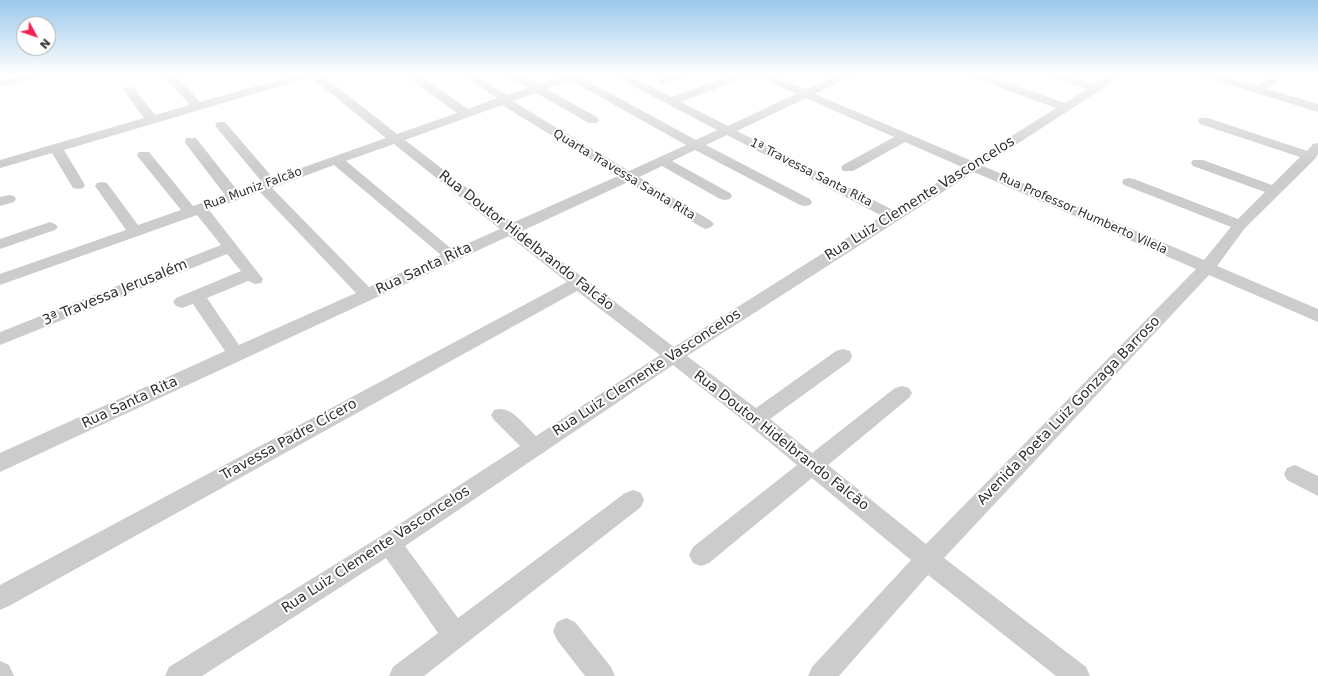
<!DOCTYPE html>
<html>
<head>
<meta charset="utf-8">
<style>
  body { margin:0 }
  #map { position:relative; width:1318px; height:676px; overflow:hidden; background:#fff; font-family:"DejaVu Sans",sans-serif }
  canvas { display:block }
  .north { position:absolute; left:16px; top:16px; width:40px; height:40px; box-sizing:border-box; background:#fff; border:1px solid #acacac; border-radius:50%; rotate:130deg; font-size:11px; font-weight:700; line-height:16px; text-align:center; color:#2f2f2f }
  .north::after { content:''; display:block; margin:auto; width:14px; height:18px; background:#f42253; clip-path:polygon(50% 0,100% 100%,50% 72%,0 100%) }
</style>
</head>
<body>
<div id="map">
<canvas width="1318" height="676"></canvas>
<div class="north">N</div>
</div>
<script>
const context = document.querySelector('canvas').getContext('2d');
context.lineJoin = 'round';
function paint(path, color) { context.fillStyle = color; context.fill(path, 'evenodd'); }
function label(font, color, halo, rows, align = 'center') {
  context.font = font + ' "DejaVu Sans",sans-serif'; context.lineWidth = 4; context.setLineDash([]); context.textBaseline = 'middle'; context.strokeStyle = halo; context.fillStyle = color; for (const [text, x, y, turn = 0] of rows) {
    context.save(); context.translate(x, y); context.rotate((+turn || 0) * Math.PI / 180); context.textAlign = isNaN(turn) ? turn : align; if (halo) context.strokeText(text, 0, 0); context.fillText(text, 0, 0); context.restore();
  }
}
paint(new Path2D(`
  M28,74H46L44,76L0,87V81Z
  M171,74L175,75L200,102L299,74H321L397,134L457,113L406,76L405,74H417L468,109L497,98L462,76L461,74H473L507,95L528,88L508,76L507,74H520L538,84L567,74H582L580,77L696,140L717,130L614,76L613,74H626L672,97L735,74H749L748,76L681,102L728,126L796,94L756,76L755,74H769L806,89L840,74H853L852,76L815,94L972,161L1056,108L968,76L967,74H982L1065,103L1086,89L1047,76L1046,74H1061L1094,84L1111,74H1123L1122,76L983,166L1204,260L1231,227L1124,185L1122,182L1124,179L1129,178L1134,179L1238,219L1265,192L1193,166L1191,163L1193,160H1203L1272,185L1300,157L1200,124L1198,121L1200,118H1208L1307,151L1313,144L1318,143V154L1315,159L1245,228L1217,266L1318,309V322L1209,275L944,558L1086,667L1090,676H1056L928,575L839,676H808L812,667L911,560L812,478L709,563L701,566L693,563L689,555L693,547L797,465L749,425L673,365L405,546L458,618L625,493L633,490L641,493L644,500L641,507L424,676H389L393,667L438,633L386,558L202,676H165L169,667L381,536L520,446L494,420L491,415L494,410C511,404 524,425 536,436L660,355L577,291L9,606L0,610V585L567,282L509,236L0,472V453L225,351L193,304L182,308L176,306L173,302L176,298L241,271L227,254L0,345V332L221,245L197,215L0,285V274L126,230L95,186L97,183L102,182L107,183L138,225L181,210L139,158L137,155L139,152H149L193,206L225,195L186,144L185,141L186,138H196L237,190L262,182L217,128L215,125L217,122H225L273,178L386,138L311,77L64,150L85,185L83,188L78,189L73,188L52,153L0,168V160L144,118L123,89L125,87H133L155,115L190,105L165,77L167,75ZM570,80L686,145L629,171L512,101L536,93L589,123H597L599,120L597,117L546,89ZM806,98L894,137L843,165L841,168L843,171H853L905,142L962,167L893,210L737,131ZM502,105L618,176L512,223L405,140ZM727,135L882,216L674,347L522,231L628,182L701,227L706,229L711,227L714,224L711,221L639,177L662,166L720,199L725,200L730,199L732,196L730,193L672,161L695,150L800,205L805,206L810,205L812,202L810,199L706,145ZM394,144L500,229L453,250L346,161ZM334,165L441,255L369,287L272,188ZM974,172L1196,269L926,544L828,465L909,398L912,393L909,388L902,386L895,388L812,453L770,419L850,361L852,356L850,351L843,349L836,351L756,408L687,356ZM260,192L356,293L239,345L207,298L248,281L255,284L261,283L263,279L209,210Z
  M675,74H691L689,76L664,84L660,83L658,81L660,79Z
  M1199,74H1216L1258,86L1272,74H1283L1268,89L1318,104V112L1201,76Z
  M9,195L14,196L16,199L14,202L0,206V197Z
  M50,222L55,224L58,227L55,230L0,249V239Z
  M1295,465L1318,476V496L1287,480L1284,474L1287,468Z
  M566,618L575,622L611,667L615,676H585L557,640L553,631L557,622Z
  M0,661L9,665L14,676H0Z`), '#ccc');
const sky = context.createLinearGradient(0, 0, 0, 168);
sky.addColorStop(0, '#9ac8eb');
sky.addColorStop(0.44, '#fff');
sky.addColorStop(1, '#ffffff00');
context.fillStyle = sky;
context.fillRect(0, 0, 1318, 168);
label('12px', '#2f2f2f', '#fff', [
  ["1ª Travessa Santa Rita",811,173,27],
  ["Quarta Travessa Santa Rita",624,175,31],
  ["Rua Muniz Falcão",253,189,-20],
  ["Rua Professor Humberto Vilela",1083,214,24]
]);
label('14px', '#2f2f2f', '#fff', [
  ["Rua Luiz Clemente Vasconcelos",920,199,-32],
  ["Rua Doutor Hidelbrando Falcão",526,241,38],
  ["Rua Santa Rita",424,269,-25],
  ["3ª Travessa Jerusalém",115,293,-22],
  ["Rua Luiz Clemente Vasconcelos",647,373,-33],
  ["Rua Santa Rita",130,403,-25],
  ["Avenida Poeta Luiz Gonzaga Barroso",1069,411,-46],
  ["Travessa Padre Cícero",289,440,-29],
  ["Rua Doutor Hidelbrando Falcão",781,441,38],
  ["Rua Luiz Clemente Vasconcelos",376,550,-33]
]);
</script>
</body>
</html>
